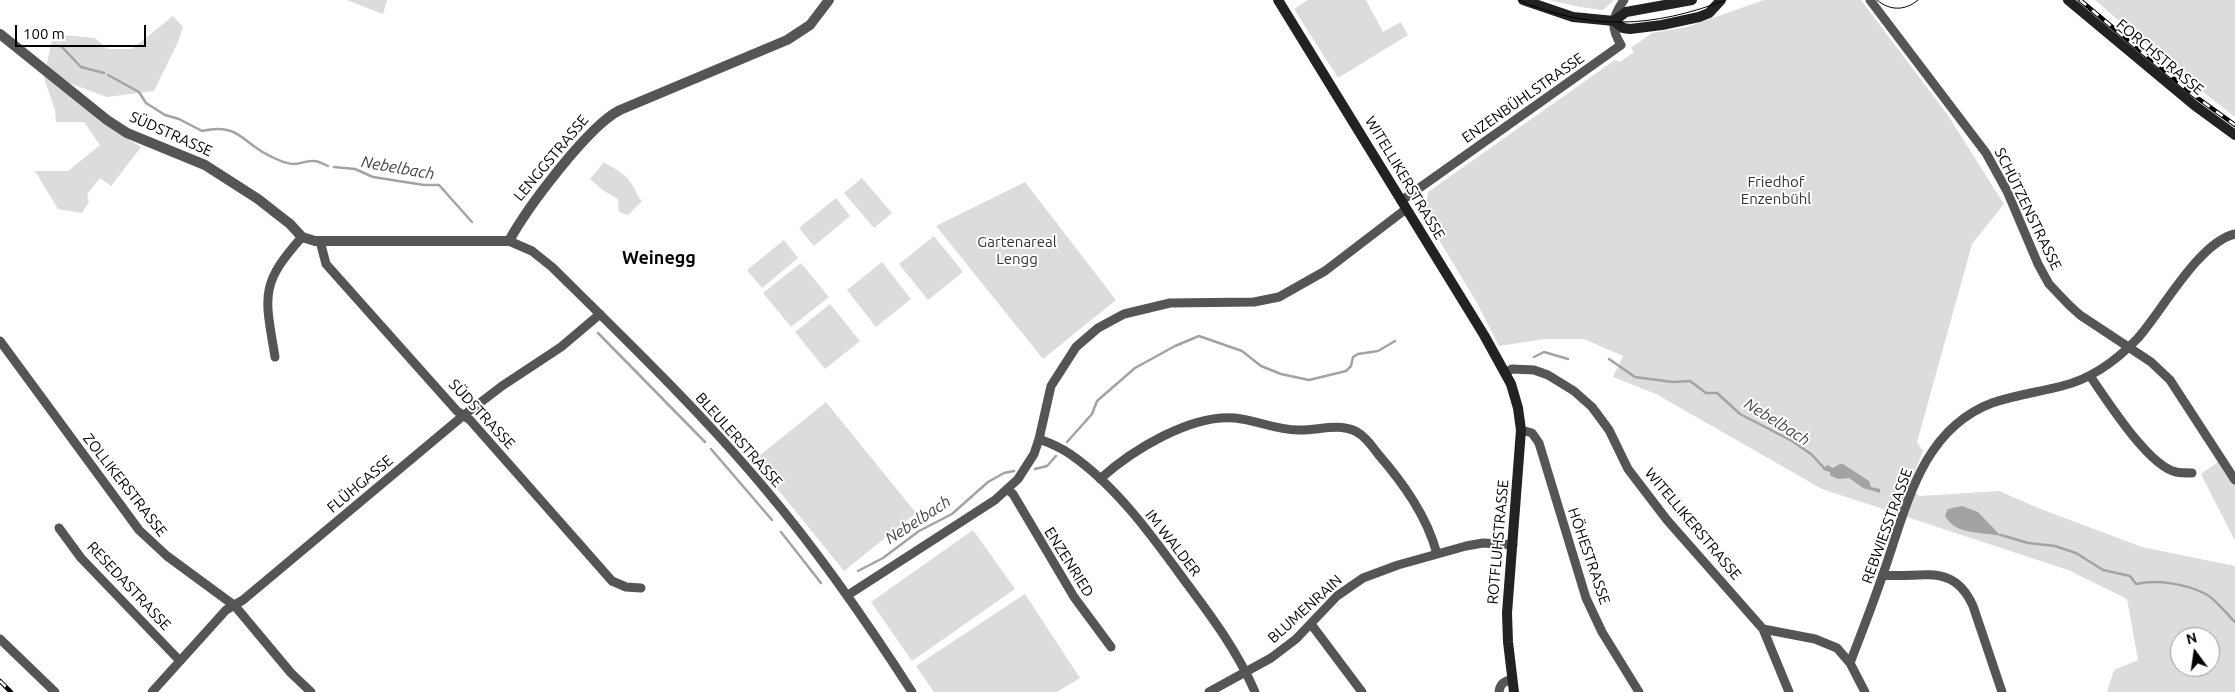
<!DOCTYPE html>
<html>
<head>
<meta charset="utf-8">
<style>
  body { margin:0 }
  #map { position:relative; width:2235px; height:692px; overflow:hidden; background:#fff; font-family:Ubuntu,sans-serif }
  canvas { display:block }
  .north { position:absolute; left:2170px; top:627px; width:50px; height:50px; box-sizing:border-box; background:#fff; border:1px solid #999; border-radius:50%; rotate:346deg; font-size:14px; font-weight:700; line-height:20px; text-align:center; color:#000 }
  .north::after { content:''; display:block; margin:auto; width:18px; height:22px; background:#000; clip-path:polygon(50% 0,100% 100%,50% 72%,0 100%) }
  .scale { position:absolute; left:15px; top:25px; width:131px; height:22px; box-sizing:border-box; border:2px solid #000; border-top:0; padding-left:6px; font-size:15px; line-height:18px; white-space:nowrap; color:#000; -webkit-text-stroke:4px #fff; paint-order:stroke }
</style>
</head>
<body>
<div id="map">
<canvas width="2235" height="692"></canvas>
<div class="north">N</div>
<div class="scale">100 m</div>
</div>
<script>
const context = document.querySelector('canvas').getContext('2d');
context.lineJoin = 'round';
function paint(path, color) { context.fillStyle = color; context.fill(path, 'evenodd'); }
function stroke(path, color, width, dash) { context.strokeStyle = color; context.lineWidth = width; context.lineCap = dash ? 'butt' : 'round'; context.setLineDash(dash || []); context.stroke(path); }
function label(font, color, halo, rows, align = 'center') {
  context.font = font + ' Ubuntu,sans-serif'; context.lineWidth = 4; context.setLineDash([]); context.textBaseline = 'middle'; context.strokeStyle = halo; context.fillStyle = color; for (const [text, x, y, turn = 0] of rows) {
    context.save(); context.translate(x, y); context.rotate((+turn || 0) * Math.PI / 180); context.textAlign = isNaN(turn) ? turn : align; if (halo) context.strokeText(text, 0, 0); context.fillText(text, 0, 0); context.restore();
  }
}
paint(new Path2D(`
  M347,0H387L383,14Z
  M1308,0H1366L1383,32L1401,22L1408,35L1338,78L1294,9Z
  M1549,0H1614L1603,10L1580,7Z
  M1764,0H1861L1947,114L2004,204L1972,244L1917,442L1923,451L1908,489L1920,496L1999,491L2038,508L2142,547L2235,566V692H2107L2114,670L2138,660L2127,599L2068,570L1822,489L1656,394L1613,377L1623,356L1584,339H1545L1499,346L1477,303L1424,215L1428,192L1615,60L1620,62L1634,52L1631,48L1652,33L1687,27ZM2180,637H2210V667H2180Z
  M2095,0H2235V117L2179,73Z
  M173,16L183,27L177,44L154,91L107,97L47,75L103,124L141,147L111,186L100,178L87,194L89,202L82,213L58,209L35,171H68L100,145L84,122H56L55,110L44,78L53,34L95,38L107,49H132Z
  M604,162C614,169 625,173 631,183C636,189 636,195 642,201L628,215L619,212L618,199L604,191L590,179Z
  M862,178L892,213L874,228L844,193Z
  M1025,182L1116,300L1043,359L936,226Z
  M836,198L850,216L814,246L799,228Z
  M934,236L963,272L928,300L899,264Z
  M784,240L798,258L762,288L747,270Z
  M882,262L911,299L876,327L847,290Z
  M801,263L829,297L791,327L763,293Z
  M830,304L860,341L825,369L795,332Z
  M826,402L916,513L844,571L754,460Z
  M2222,459L2235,480V541L2201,474Z
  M973,530L1015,589L912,661L871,602Z
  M1025,594L1080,678L1057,692H934L916,666Z`), '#dcdcdc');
paint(new Path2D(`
  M1840,464H1843L1869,481L1871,487L1880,489V493L1863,488L1849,478C1840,479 1838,480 1830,475V472L1823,470L1827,465L1833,468Z
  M1962,506L1978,512L2001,536C1983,532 1953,535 1945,515L1948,509Z`), '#a3a3a3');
stroke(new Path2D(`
  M61,46L81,67L104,73
  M108,75L139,92L146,103L165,115L179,119L202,131C240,122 242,144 272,157C278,160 288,164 294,164C301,164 307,160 314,161C318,161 324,164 328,166
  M334,167L355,169L373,177L424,185H439L472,222
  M598,333L705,442
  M1534,357L1544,352L1568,359
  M1609,359L1635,377L1673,382L1690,381L1706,393H1717L1740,414L1792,441L1811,454L1824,468
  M1067,442L1092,414L1097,401L1135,368L1175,346L1199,336L1242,351L1261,366L1281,374L1309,380L1346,371L1351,366L1353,357L1358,354L1378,351L1395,341
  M711,449L772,520
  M1035,469L1047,466L1056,456
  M781,532L821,583
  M2001,535L2028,543L2055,546L2076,553L2103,570L2130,576L2136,584C2157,579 2186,584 2206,594C2216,600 2226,613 2235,622
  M858,571L883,558L919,531L952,514L988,482L1004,473L1014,471`), '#a3a3a3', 2.5);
stroke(new Path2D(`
  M1870,0L1986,153L2007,191L2038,264L2049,284L2069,305L2080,315L2151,362L2170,380L2235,480
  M1401,201L1621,45C1610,27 1612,17 1624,0
  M320,241L326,264L457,411L470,420L612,581L626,587L641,588
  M509,241L532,251L552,267C625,339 700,411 766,490C820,554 867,622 912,692
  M0,341L139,530L167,556L235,606L291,673L311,692
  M275,357C265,296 259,285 302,237
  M1506,372L1512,369L1534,370L1548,375L1574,391L1592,407L1609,430L1628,469L1667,520L1763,629L1815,639L1837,648L1850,663L1865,692
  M2090,376C2107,400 2148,466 2176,472C2181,473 2187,473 2192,473
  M1521,430L1532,433L1539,443L1586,598L1602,632L1639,692
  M1039,439C1050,443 1060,447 1070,454C1115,485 1150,533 1182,577C1209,613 1237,650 1255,692
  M1100,479C1132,450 1191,414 1235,418C1256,420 1276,430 1298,430C1317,431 1339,422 1357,432C1366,437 1372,446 1378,454C1403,483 1427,516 1437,554
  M1008,490L1013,494L1074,597L1111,647
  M59,528L81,558L180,661
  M1883,575C1921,579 1953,561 1973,606L2002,692
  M848,595L995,500L1018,479L1034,454L1039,439L1051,386L1076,347L1098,328L1124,314L1170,303L1254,302L1279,297L1325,271L1406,209
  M1311,624L1362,692
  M1763,629L1789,692
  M0,639L55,692
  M1850,663C1861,634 1873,604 1883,574C1906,510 1920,430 1992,403C2015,395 2039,392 2062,386C2091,379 2118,359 2138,338C2162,311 2199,242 2235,234
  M152,692L226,610L243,600L464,415L502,386L561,347L600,314
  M1209,692L1271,658L1296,639L1337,596L1363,578L1398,565L1466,546L1483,543L1513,545
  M1499,692C1500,683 1504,682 1512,679`), '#555', 9);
stroke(new Path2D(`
  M0,34L107,120L127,133L205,165L258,199L290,224L302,237L315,241H509C527,208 588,126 620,110L787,40L810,25L829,0`), '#555', 10);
stroke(new Path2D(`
  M1278,0L1484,335L1511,384L1518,408L1521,430L1507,613L1508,642L1514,692
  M1523,0L1573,17L1614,21L1623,28L1630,29L1662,25L1699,17L1709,13L1721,0
  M2068,0L2194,105L2235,135
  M1614,21L1626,12L1692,0`), '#222', 10);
stroke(new Path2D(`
  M1518,0C1591,31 1652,28 1726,0
  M1877,0C1890,11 1905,11 1918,0`), '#000', 1);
const rail = new Path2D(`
  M2080,0L2192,94L2235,125
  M0,681L11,692`);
stroke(rail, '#000', 4.5);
stroke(rail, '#fff', 2.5, [8]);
label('15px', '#000', '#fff', [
  ["FORCHSTRASSE",2160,57,40],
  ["ENZENBÜHLSTRASSE",1523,98,-35],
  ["SÜDSTRASSE",171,134,24],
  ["LENGGSTRASSE",551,158,-50],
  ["WITELLIKERSTRASSE",1405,178,59],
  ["SCHÜTZENSTRASSE",2028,209,64],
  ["SÜDSTRASSE",482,414,47],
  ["BLEULERSTRASSE",739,440,48],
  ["FLÜHGASSE",360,484,-40],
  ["ZOLLIKERSTRASSE",125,485,52],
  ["WITELLIKERSTRASSE",1693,524,50],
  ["REBWIESSTRASSE",1887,526,-70],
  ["ROTFLUHSTRASSE",1498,542,-85],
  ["IM WALDER",1173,543,52],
  ["HÖHESTRASSE",1589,556,71],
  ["ENZENRIED",1069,562,58],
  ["RESEDASTRASSE",129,586,47],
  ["BLUMENRAIN",1305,609,-42]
]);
label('15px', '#333', '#fff', [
  ["Friedhof",1776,182],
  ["Enzenbühl",1776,199],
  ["Gartenareal",1017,242],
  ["Lengg",1017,259]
]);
label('italic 16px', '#444', '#fff', [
  ["Nebelbach",398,168,10],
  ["Nebelbach",1777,422,32],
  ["Nebelbach",918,520,-33]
]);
label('bold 18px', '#000', '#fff', [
  ["Weinegg",659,258]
]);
</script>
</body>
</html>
